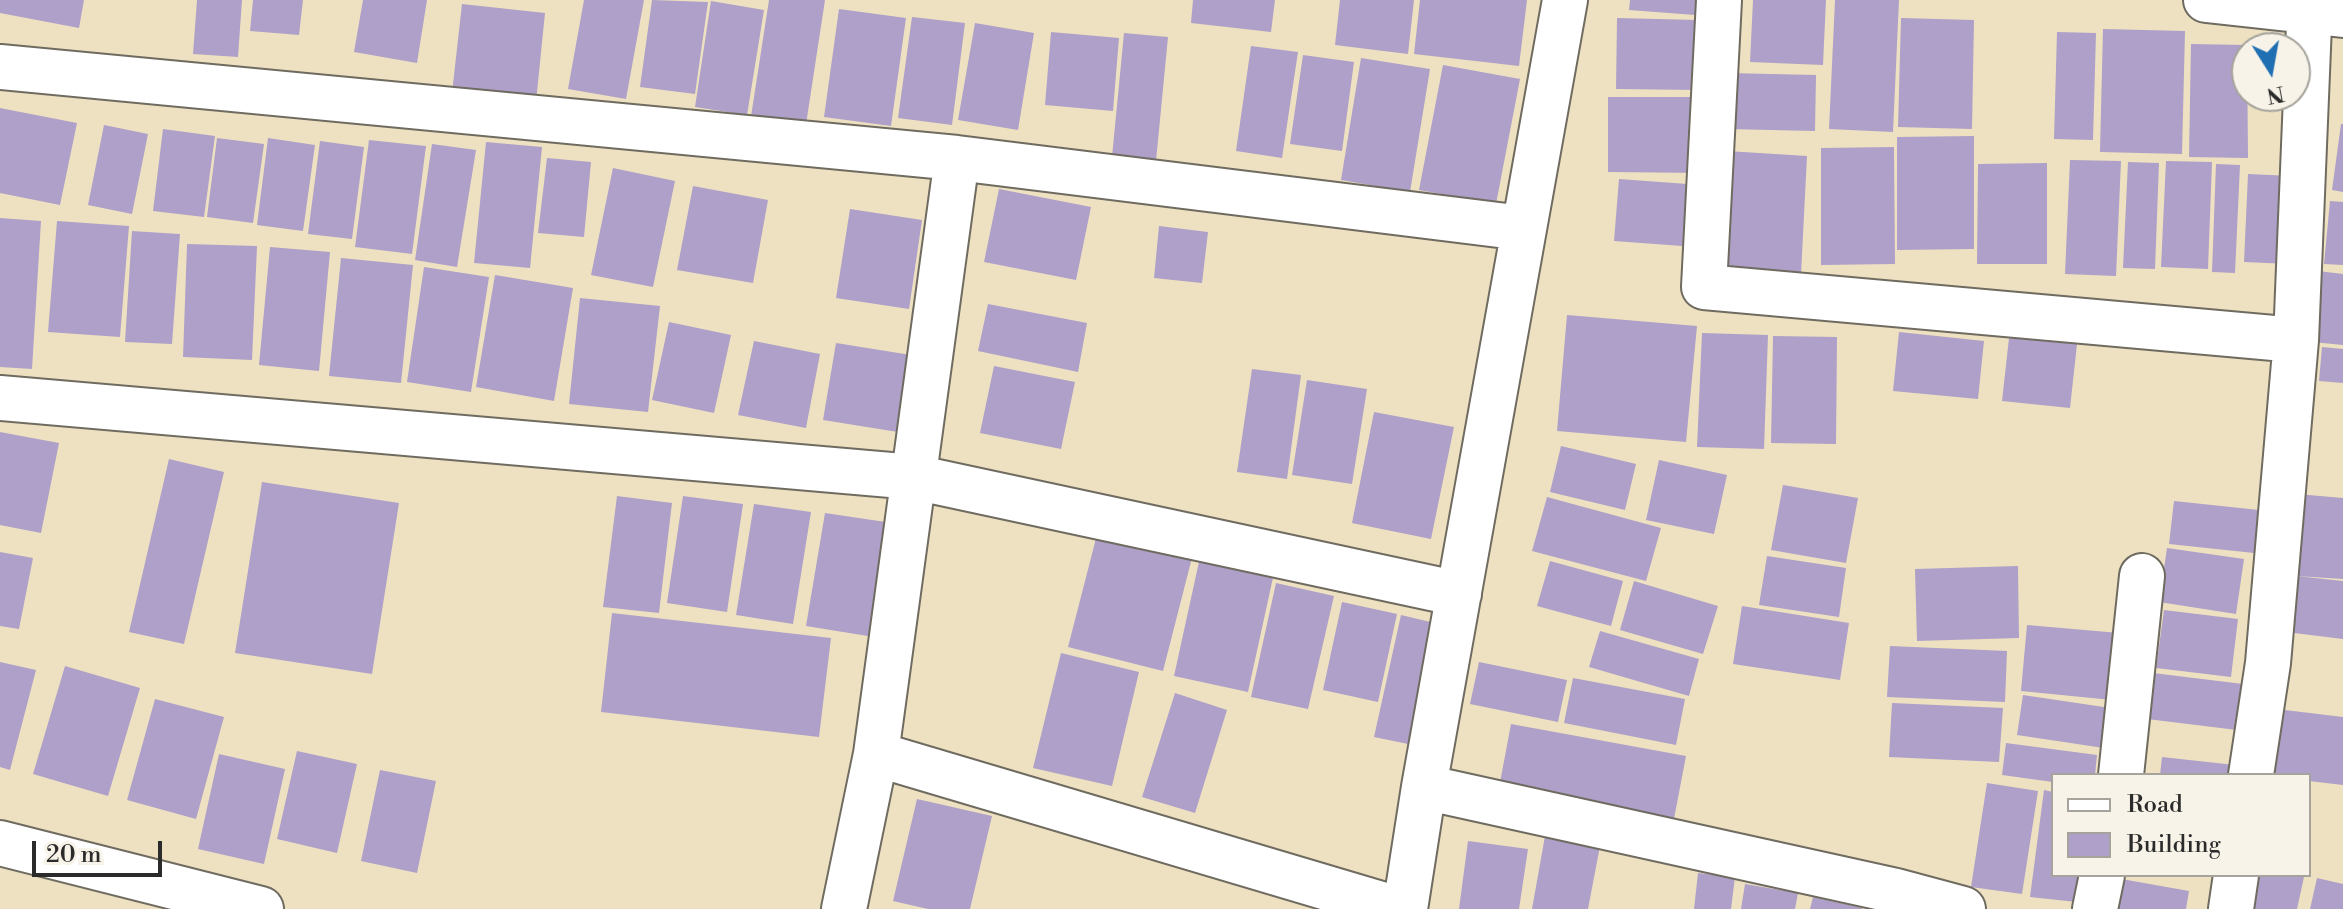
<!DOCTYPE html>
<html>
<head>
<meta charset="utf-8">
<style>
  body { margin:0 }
  #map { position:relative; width:2343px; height:909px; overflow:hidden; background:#eee1c1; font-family:"Libre Bodoni",serif }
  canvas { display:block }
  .legend { position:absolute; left:2051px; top:773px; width:260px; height:104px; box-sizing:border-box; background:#f7f3e8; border:2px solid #a5a39c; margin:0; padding:10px 14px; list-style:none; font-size:24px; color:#2b2b2b }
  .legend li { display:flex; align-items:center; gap:16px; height:40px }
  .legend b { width:40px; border:2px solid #a5a39c }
  .north { position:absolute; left:2231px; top:32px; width:80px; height:80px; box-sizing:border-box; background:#f7f3e8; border:2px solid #a5a39c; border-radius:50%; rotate:169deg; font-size:22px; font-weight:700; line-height:32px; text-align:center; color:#2b2b2b }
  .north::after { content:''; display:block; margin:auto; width:28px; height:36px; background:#1f6fb2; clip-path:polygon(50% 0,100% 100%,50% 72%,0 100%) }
  .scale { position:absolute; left:32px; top:841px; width:130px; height:36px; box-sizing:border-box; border:4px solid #2b2b2b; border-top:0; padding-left:10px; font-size:24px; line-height:28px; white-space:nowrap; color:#2b2b2b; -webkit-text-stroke:6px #f7f3e8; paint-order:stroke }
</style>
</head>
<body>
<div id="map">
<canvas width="2343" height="909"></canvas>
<ul class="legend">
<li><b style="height:10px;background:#fff"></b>Road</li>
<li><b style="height:22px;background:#aea0c8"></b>Building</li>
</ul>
<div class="north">N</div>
<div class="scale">20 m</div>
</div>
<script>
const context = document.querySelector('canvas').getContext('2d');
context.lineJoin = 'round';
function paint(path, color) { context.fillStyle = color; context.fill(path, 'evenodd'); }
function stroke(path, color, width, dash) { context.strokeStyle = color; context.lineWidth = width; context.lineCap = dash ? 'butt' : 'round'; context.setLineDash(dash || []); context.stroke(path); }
paint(new Path2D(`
  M0,0H84L79,28L0,13Z
  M197,0H242L238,57L193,54Z
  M253,0H303L299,35L250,31Z
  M363,0H427L417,63L354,52Z
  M584,0H644L626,99L568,89Z
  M652,0L708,2L695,94L640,87Z
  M769,0H825L805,131L750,123Z
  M1193,0H1275L1271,32L1191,23Z
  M1340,0H1414L1408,54L1335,45Z
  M1420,0H1527L1519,66L1414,54Z
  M1630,0H1696L1695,15L1629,10Z
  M1753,0H1826L1823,65L1750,62Z
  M1835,0H1899L1893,132L1829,129Z
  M711,1L764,10L747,115L695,107Z
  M462,4L545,13L536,102L452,93Z
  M839,9L906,18L891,126L824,117Z
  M912,17L965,23L952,125L898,118Z
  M1617,18L1698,20L1697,90L1616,89Z
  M1901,18L1974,20L1972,129L1898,127Z
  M975,23L1034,33L1018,130L958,120Z
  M2103,29L2185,31L2182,154L2100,152Z
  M1051,32L1119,38L1113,111L1045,105Z
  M2057,32L2096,33L2093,140L2054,139Z
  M1124,33L1168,37L1156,161L1112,157Z
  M2191,44L2247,45L2248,158L2189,157Z
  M1251,46L1298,52L1282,158L1236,151Z
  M1303,55L1354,62L1342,151L1290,144Z
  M1361,58L1430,69L1410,192L1341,180Z
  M1443,65L1520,79L1496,204L1419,190Z
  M1727,73L1816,75L1815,131L1726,129Z
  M1608,97H1704V173L1608,172Z
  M0,108L77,123L60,205L0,193Z
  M2341,124H2343V192L2332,190Z
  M104,125L148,134L132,214L88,205Z
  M163,129L215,136L204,217L153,211Z
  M1974,136V249L1897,250V137Z
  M217,138L264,144L253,223L207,217Z
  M268,138L315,145L303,231L257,225Z
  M369,140L426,146L412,254L355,247Z
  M320,141L364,147L352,239L308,234Z
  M486,142L542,147L530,268L474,263Z
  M432,144L476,150L457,267L415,260Z
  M1894,147L1895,264L1821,265V148Z
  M1727,151L1807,156L1801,274L1720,271Z
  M547,158L591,162L584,237L538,233Z
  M2070,160L2121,161L2116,276L2065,274Z
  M2166,161L2212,162L2208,269L2161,267Z
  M2128,162L2159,163L2155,269L2123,268Z
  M2047,163V264H1977L1978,164Z
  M2216,164L2240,165L2235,273L2212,272Z
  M613,168L675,181L653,287L591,275Z
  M2248,174L2292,176L2289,264L2244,262Z
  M1619,179L1701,185L1696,247L1614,241Z
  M693,186L768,200L753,283L677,270Z
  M999,189L1091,207L1076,280L984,262Z
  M2330,201L2343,202V265L2324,264Z
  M850,209L922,220L909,309L836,298Z
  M0,218L41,221L32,369L0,367Z
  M57,221L129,226L120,337L48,332Z
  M1159,226L1208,232L1202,283L1154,278Z
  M132,231L180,234L172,344L125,342Z
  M187,244L257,246L252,360L183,357Z
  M270,247L330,252L319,371L259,365Z
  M341,258L413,265L401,383L329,376Z
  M424,267L489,277L471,392L407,382Z
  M2318,271L2343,274V345L2312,342Z
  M495,275L573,288L554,401L476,387Z
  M580,298L660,306L648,412L569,404Z
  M988,304L1087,323L1078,372L978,351Z
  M1567,315L1697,326L1686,442L1557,431Z
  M669,322L731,335L714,413L652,400Z
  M1899,332L1984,341L1978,399L1893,391Z
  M1702,333L1768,335L1764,449L1697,447Z
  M1773,336L1837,337L1836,444L1771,443Z
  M2009,338L2077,344L2070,408L2002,401Z
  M754,341L820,354L806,428L738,415Z
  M836,343L911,355L898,432L823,420Z
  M2322,347L2343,349V383L2319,381Z
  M994,366L1075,382L1061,449L980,433Z
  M1252,369L1301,375L1287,479L1237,472Z
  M1307,380L1367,389L1352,484L1292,475Z
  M1374,412L1454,427L1431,539L1352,523Z
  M0,432L59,443L41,533L0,525Z
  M1561,446L1636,464L1625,510L1550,492Z
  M169,459L224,472L184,644L129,632Z
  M1659,460L1727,475L1714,534L1646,520Z
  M262,482L399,503L372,674L235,653Z
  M1783,485L1858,498L1846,563L1771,550Z
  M2297,494L2343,498V579L2296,576L2343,581V639L2286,632Z
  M617,496L672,503L659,613L603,607Z
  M683,496L743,504L727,612L667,603Z
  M1547,497L1661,528L1646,581L1532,551Z
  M2174,501L2259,510L2254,553L2169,544Z
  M754,504L811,512L793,624L736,615Z
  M825,513L899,524L880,638L806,626Z
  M1101,519L1196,542L1163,671L1068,647Z
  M1202,548L1276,564L1248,692L1174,676Z
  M2167,548L2244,559L2236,614L2159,602Z
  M0,552L33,558L19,629L0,626Z
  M1767,556L1846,568L1839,617L1759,605Z
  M1550,561L1623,581L1611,626L1537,606Z
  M2018,566L2019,638L1917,641L1915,569Z
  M1634,581L1718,606L1703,654L1620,630Z
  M1276,583L1334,596L1308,709L1251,697Z
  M1342,602L1397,614L1378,702L1323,690Z
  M1742,606L1849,623L1840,680L1733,664Z
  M2164,610L2238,619L2231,677L2156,668Z
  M612,613L831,638L819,737L601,712Z
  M1401,615L1439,624L1413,745L1374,737Z
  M2027,625L2119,633L2112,700L2021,691Z
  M1600,631L1699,659L1689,696L1589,667Z
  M1890,646L2007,651L2005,702L1887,697Z
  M1061,653L1139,672L1112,786L1033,768Z
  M0,662L36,670L10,770L0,767Z
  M1479,662L1567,680L1558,722L1470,704Z
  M65,666L140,688L108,796L33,774Z
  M2153,673L2243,684L2237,730L2147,719Z
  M1573,678L1685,699L1676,745L1564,723Z
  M1175,693L1227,710L1195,813L1142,797Z
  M2023,695L2124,710L2117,750L2017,735Z
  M155,699L224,717L196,819L127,800Z
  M1892,703L2003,708L1999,762L1889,757Z
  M2268,708L2343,717V785L2309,781V775H2260Z
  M1511,724L1686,756L1673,824L1498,793Z
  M2006,743L2097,755L2095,775H2053V782L2002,775Z
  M297,751L357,764L337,853L277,839Z
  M219,754L285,769L264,864L198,849Z
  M2162,757L2244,766L2243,775H2160Z
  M380,770L436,781L417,873L361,861Z
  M1987,783L2038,791L2022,894L1971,887Z
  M2044,790L2053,792V875H2090L2086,903L2030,897Z
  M917,799L992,816L970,909H928L893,901Z
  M1545,836L1600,846L1588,909H1532Z
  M1468,841L1528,849L1519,909H1459Z
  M1698,873L1735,877L1731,909H1694Z
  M2248,875L2304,877L2297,909H2240Z
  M2116,878L2189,891L2186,909H2110Z
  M2317,878L2343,884V909H2310Z
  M1745,884L1798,893L1795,909H1741Z
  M1813,897L1862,908V909H1810Z`), '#aea0c8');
const street = new Path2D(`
  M1719,0L1704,287L2296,340
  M2206,0L2343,15
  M0,67L957,158L1523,228
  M0,398L914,477L1459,594
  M876,754L1398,909
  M2121,775L2142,576
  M2251,775L2268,663L2296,340L2310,0
  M1424,787L1896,891L1963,909
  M0,843L261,909
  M844,909L876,754L957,158
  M1405,909L1424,787L1565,0
  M2095,909L2102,875
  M2231,909L2236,875`);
stroke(street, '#6f6b60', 48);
stroke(street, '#fff', 44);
</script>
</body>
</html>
